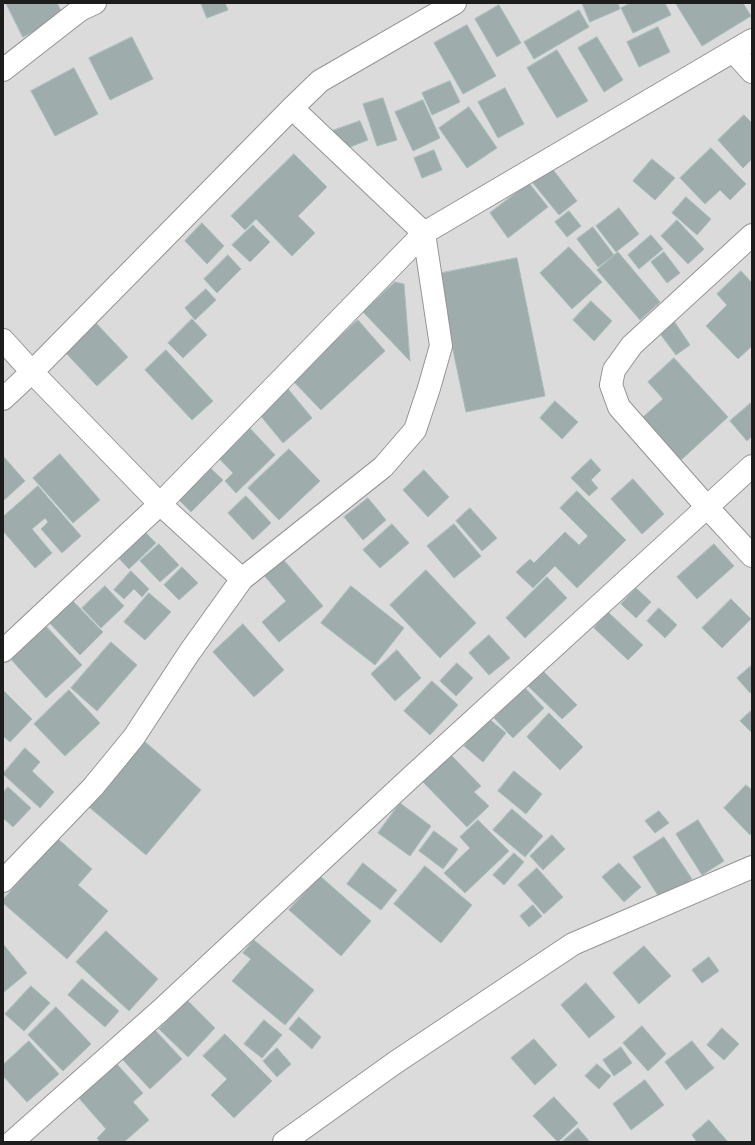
<!DOCTYPE html>
<html>
<head>
<meta charset="utf-8">
<style>
  body { margin:0 }
  #map { position:relative; width:755px; height:1145px; overflow:hidden; background:#e3ecee; font-family:"PT Sans Narrow",sans-serif }
  canvas { display:block }
  .frame { position:absolute; inset:0; border:4px solid #1d1d1d; pointer-events:none }
</style>
</head>
<body>
<div id="map">
<canvas width="755" height="1145"></canvas>
<div class="frame"></div>
</div>
<script>
const context = document.querySelector('canvas').getContext('2d');
context.lineJoin = 'round';
function paint(path, color) { context.fillStyle = color; context.fill(path, 'evenodd'); }
function stroke(path, color, width, dash) { context.strokeStyle = color; context.lineWidth = width; context.lineCap = dash ? 'butt' : 'round'; context.setLineDash(dash || []); context.stroke(path); }
paint(new Path2D(`
  M3,3H752V1142H3Z`), '#dadbda');
const building = new Path2D(`
  M6,3H57L64,16L23,37Z
  M201,3H225L228,10L207,18Z
  M582,3H618L620,9L590,22Z
  M631,3H665L671,15L633,33L621,8Z
  M678,3H743L751,16L702,46L676,4Z
  M499,5L521,43L497,57L475,19Z
  M579,10L589,27L534,59L524,42Z
  M467,25L496,76L463,94L434,43Z
  M658,27L670,52L639,67L627,42Z
  M132,37L153,79L110,100L89,58Z
  M597,37L623,80L604,92L578,48Z
  M557,50L588,101L557,118L527,68Z
  M74,68L98,114L55,136L31,91Z
  M450,81L460,102L432,115L422,93Z
  M505,88L524,124L498,138L478,102Z
  M383,98L397,140L377,146L363,104Z
  M423,100L440,138L413,151L395,112Z
  M469,107L497,148L467,168L439,128Z
  M744,115L752,123V159L743,168L718,140Z
  M360,121L368,140L340,151L332,131Z
  M711,148L746,184L730,200L720,190L705,204L680,178Z
  M434,150L442,170L422,178L414,158Z
  M294,154L327,187L298,216L315,233L292,256L256,219L245,230L231,216Z
  M652,159L675,178L655,200L633,181Z
  M551,167L577,201L559,215L532,182Z
  M529,183L548,207L508,238L490,213Z
  M686,197L711,219L697,235L672,213Z
  M619,208L639,234L616,252L596,226Z
  M569,211L581,226L567,237L555,222Z
  M677,220L704,249L688,264L661,236Z
  M202,223L224,246L207,264L185,241Z
  M253,225L270,242L250,262L232,245Z
  M593,227L614,255L598,267L577,239Z
  M651,235L663,249L639,269L628,255Z
  M569,247L602,282L572,309L540,273Z
  M618,252L660,302L640,320L597,270Z
  M664,252L680,273L667,283L651,262Z
  M228,255L241,269L217,293L204,279Z
  M517,258L545,396L466,412L437,274Z
  M741,271L752,283V346L738,359L706,326L727,305L717,294Z
  M395,282L404,284L410,361L363,312Z
  M206,289L216,300L195,320L185,308Z
  M591,301L612,321L594,341L573,320Z
  M192,319L207,335L183,358L168,343Z
  M358,320L385,351L321,410L292,380Z
  M674,321L690,345L676,355L658,331Z
  M95,322L128,357L97,386L64,351Z
  M166,350L213,401L192,420L145,370Z
  M674,358L728,417L680,461L642,418L663,399L648,382Z
  M284,384L312,418L283,443L255,409Z
  M555,401L578,422L562,439L540,418Z
  M752,402V436L747,441L730,421Z
  M245,423L275,455L236,493L225,481L233,473L214,453Z
  M289,449L320,481L279,520L248,488Z
  M60,454L100,500L73,523L33,478Z
  M3,456L25,481L3,501Z
  M591,459L601,470L591,480L598,488L589,496L571,478Z
  M203,461L223,480L191,512L172,493Z
  M424,470L449,497L428,517L403,490Z
  M633,479L664,514L642,534L611,499Z
  M38,486L81,536L62,553L41,529L48,522L45,518L32,529L52,553L35,568L3,531V517Z
  M577,491L626,540L577,588L555,566L533,588L516,572L530,559L534,563L565,532L579,545L588,536L560,508Z
  M246,496L271,523L253,540L228,513Z
  M368,498L386,520L363,540L344,517Z
  M470,508L497,538L482,551L456,521Z
  M392,524L409,543L380,568L363,550Z
  M454,524L481,556L454,578L427,546Z
  M139,526L156,543L129,569L113,552Z
  M159,544L179,565L160,582L140,561Z
  M714,544L734,566L697,599L677,577Z
  M282,558L323,606L279,642L262,622L286,601L263,574Z
  M182,567L198,583L179,600L164,585Z
  M426,570L476,623L440,658L390,605Z
  M131,571L149,589L142,597L134,589L124,599L114,590Z
  M547,577L567,598L525,638L506,618Z
  M105,586L124,606L101,628L82,608Z
  M351,586L404,628L375,665L321,623Z
  M636,588L651,602L636,618L621,604Z
  M149,593L171,612L145,640L124,622Z
  M66,594L103,632L80,655L43,616Z
  M731,599L751,619L722,648L702,628Z
  M659,608L677,625L665,638L647,621Z
  M608,612L643,645L628,660L594,628Z
  M44,624L82,665L46,698L8,656Z
  M243,624L284,670L254,697L213,652Z
  M489,635L510,658L489,675L469,653Z
  M111,642L137,665L97,711L71,688Z
  M397,650L421,678L395,701L371,674Z
  M457,663L473,678L456,696L440,681Z
  M752,665V691L750,693L737,678Z
  M543,671L577,705L562,719L528,686Z
  M432,681L458,705L430,735L404,711Z
  M525,688L544,708L513,738L494,718Z
  M3,690L32,719L10,742L3,736Z
  M69,690L100,723L65,756L34,724Z
  M752,710V733L740,721Z
  M549,713L583,747L560,770L527,737Z
  M488,718L506,733L483,762L464,746Z
  M144,741L201,790L146,855L89,807Z
  M25,748L40,762L32,771L54,792L40,808L3,774Z
  M450,754L481,786L474,792L489,806L467,827L422,781Z
  M514,771L542,794L526,814L498,791Z
  M746,785L752,790V833L750,835L724,808Z
  M8,787L31,808L13,827L3,818V793Z
  M400,803L431,826L410,856L378,833Z
  M512,809L543,836L525,857L493,830Z
  M659,811L669,823L655,833L645,821Z
  M478,820L509,851L465,893L444,873L470,848L460,837Z
  M698,820L724,861L702,875L676,834Z
  M434,831L458,849L443,869L419,851Z
  M552,835L565,849L543,870L530,856Z
  M664,837L692,879L661,900L633,857Z
  M57,838L92,869L78,885L108,911L67,959L3,903V900Z
  M514,853L524,862L504,885L493,875Z
  M363,863L397,890L381,910L347,884Z
  M619,863L641,887L624,902L602,877Z
  M425,866L472,905L441,943L394,904Z
  M537,868L563,897L544,914L518,885Z
  M320,876L371,921L341,956L289,910Z
  M533,905L542,916L529,927L520,916Z
  M106,931L158,979L129,1011L76,962Z
  M254,940L314,990L285,1025L232,981L251,959L243,953Z
  M3,944L27,973L4,992L3,990Z
  M644,946L671,976L639,1004L613,973Z
  M709,957L719,971L702,983L692,970Z
  M82,979L119,1011L105,1027L68,995Z
  M586,983L615,1017L589,1038L561,1005Z
  M31,986L50,1003L24,1031L5,1014Z
  M187,1000L215,1028L188,1057L159,1029Z
  M56,1007L91,1044L63,1071L28,1035Z
  M299,1017L321,1037L312,1049L289,1029Z
  M264,1020L282,1035L262,1058L244,1044Z
  M642,1026L666,1054L648,1071L623,1043Z
  M722,1028L739,1044L724,1060L707,1045Z
  M154,1029L182,1059L150,1089L122,1059Z
  M225,1034L272,1081L234,1118L211,1095L227,1079L203,1056Z
  M534,1039L557,1065L535,1085L511,1058Z
  M29,1041L59,1074L27,1102L3,1076V1065Z
  M692,1041L714,1068L686,1090L665,1062Z
  M621,1047L632,1063L614,1076L603,1060Z
  M277,1048L291,1064L277,1077L263,1061Z
  M115,1062L143,1093L133,1102L149,1120L124,1142H100L97,1138L106,1129L77,1096Z
  M597,1064L611,1076L599,1089L585,1076Z
  M645,1080L664,1105L631,1130L613,1104Z
  M554,1097L578,1123L558,1142L533,1116Z
  M709,1120L728,1142H697L692,1135Z
  M578,1128L590,1142H562Z`);
paint(building, '#9eacab');
stroke(building, '#a5bfbd', 1);
const street = new Path2D(`
  M733,51L752,72
  M3,70L80,10L95,3
  M752,235L632,345L614,370L611,385L619,407L707,507L752,556
  M3,340L32,372L160,504L242,579
  M3,399L32,372L292,108L320,81L455,3
  M3,651L160,504L424,233L752,40
  M3,881L93,787L134,737L189,653L242,579L383,467L415,430L429,388L441,346L424,233L292,108
  M12,1142L161,1010L409,779L752,466
  M284,1142L396,1062L573,944L752,867`);
stroke(street, '#949494', 24);
stroke(street, '#fff', 22);
</script>
</body>
</html>
